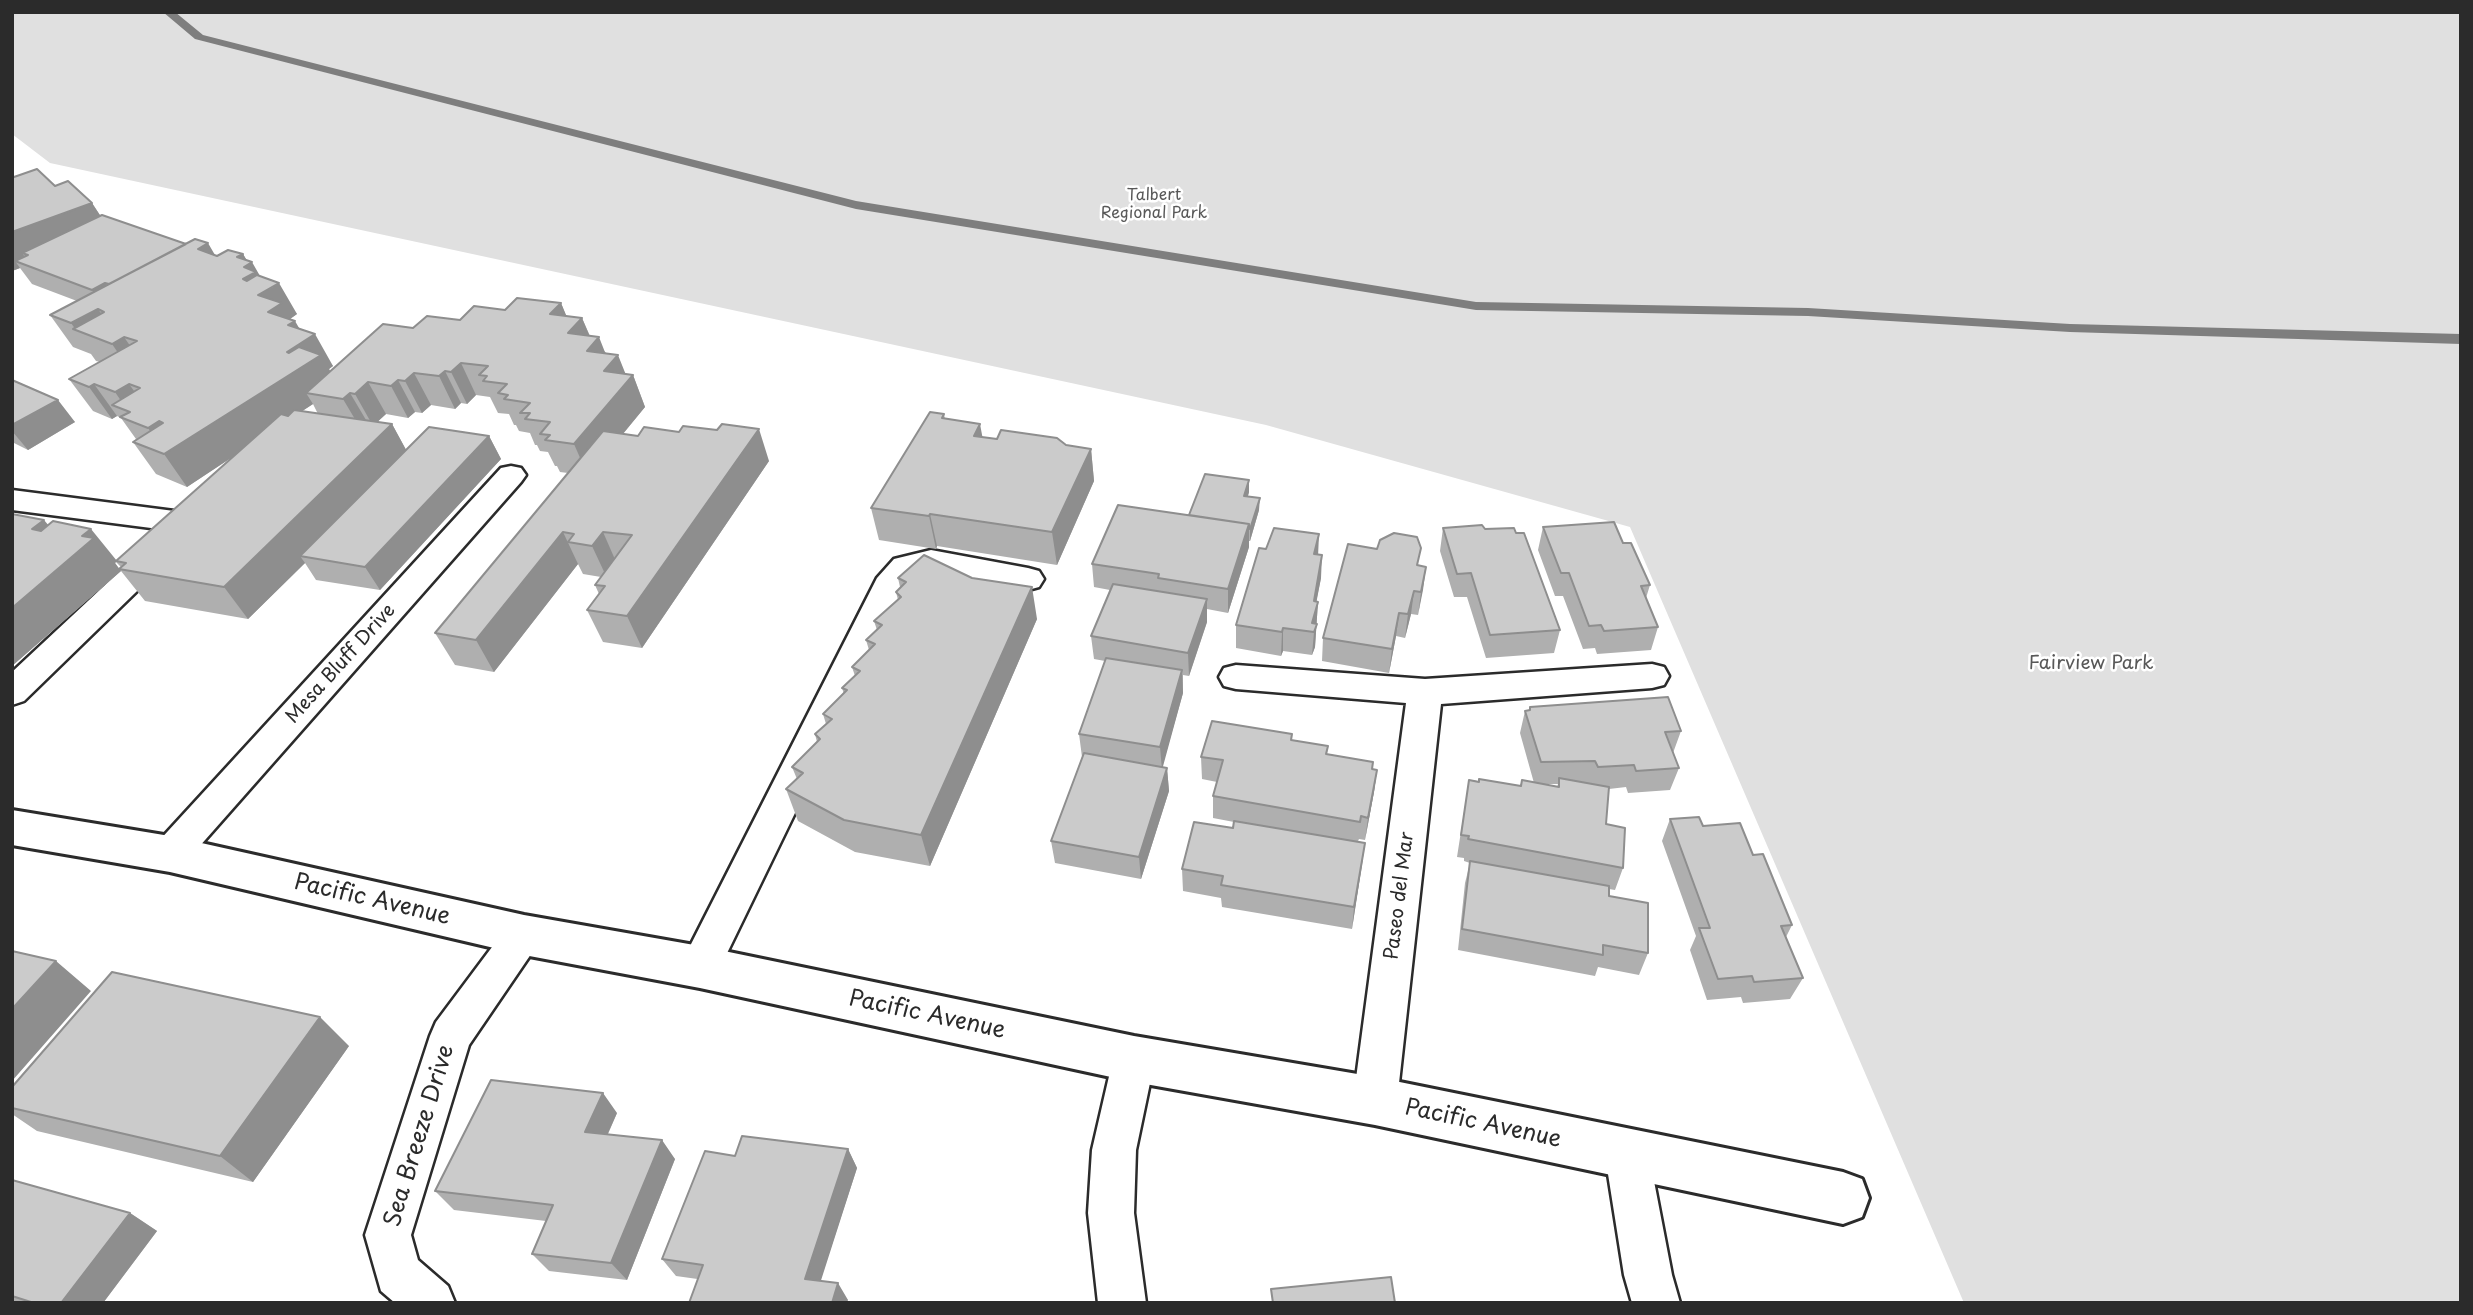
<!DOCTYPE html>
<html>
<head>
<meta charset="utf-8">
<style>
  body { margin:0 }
  #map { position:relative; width:2473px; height:1315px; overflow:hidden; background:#fff; font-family:"Playpen Sans",sans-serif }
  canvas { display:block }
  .frame { position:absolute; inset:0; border:14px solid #2b2b2b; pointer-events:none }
</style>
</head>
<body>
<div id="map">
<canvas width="2473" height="1315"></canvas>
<div class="frame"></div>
</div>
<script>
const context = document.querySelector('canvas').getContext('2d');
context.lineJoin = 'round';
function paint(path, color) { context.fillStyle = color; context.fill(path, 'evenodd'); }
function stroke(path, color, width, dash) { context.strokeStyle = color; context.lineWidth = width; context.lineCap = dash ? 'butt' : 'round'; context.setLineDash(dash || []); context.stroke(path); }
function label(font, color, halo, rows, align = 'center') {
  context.font = font + ' "Playpen Sans",sans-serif'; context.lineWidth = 5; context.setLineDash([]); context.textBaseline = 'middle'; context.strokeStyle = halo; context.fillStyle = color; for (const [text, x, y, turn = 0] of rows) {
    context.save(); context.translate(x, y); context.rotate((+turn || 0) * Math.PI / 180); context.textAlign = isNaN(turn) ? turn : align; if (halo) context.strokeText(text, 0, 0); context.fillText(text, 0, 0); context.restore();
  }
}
paint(new Path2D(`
  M12,12H2461V1303H1964L1630,527L1266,425L50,163L12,134Z`), '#e0e0e0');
paint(new Path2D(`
  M163,12H175L203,35L856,201L1476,302L1808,308L2070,324L2461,334V344L2070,332L1808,316L1476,310L856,209L195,39Z`), '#7e7e7e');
const lane = new Path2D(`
  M511,466L521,468L526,475L521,482L183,865L170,870L157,865L151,854L157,843L501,468Z
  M12,490L182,512L193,515L197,522L193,529L182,532L12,510Z
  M160,541L171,544L175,551L171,558L24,701L12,705V672L149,544Z
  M931,550L1028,568L1039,571L1044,579L1039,587L1028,590L931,572L915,575L906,584L714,980L700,985L686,980L680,967L686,954L877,578L894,559Z
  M1652,664L1664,667L1669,676L1664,685L1652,688L1441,704L1397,1101L1390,1115L1375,1121L1360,1115L1353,1101L1406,703L1236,689L1224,686L1219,677L1224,668L1236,665L1425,679Z
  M524,918L538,923L544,935L469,1045L411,1235L418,1260L448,1286L455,1303H395L381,1291L365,1235L430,1036L436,1022L510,923Z
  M1134,1039L1149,1045L1155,1059L1136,1150L1134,1213L1146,1303H1098L1088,1213L1092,1150L1113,1059L1119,1045Z
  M1627,1133L1643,1140L1649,1155L1672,1275L1680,1303H1632L1624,1275L1605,1155L1611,1140Z`);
const street = new Path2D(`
  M12,810L170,836L524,915L700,946L1134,1036L1375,1077L1843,1172L1862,1179L1869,1198L1862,1217L1843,1224L1375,1125L1134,1082L700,988L524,955L170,872L12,845Z`);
stroke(lane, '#2b2b2b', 5);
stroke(street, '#2b2b2b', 6);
paint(lane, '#fff');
paint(street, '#fff');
paint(new Path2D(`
  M14,177L55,186L92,203L100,215L217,256L243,254L247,261L260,276L297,314L290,319L291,320L333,366L329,369L330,371L413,328L460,320L505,310L561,303L566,316L582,318L590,336L626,374L633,375L645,407L623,434L769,461L642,648L603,642L587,610L599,594L595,585L601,577L583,574L578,564L494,672L455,665L435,633L568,473L560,472L557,466H555L548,452L540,451L537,445H535L530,433L519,431L516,425H514L509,414L498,413L490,397L476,395L467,404L461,403L455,409L431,405L422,413L415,412L408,418L386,414L377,422L392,424L406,450L489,436L501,459L380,590L316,580L305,563L248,619L145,601L121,571L12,666V513L13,514L48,525L117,561L235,455L187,487L156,474L133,442L136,439L121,418L117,416L112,419L93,411L69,379L100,362L96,361L91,354L73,347L50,315L77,301L32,284L20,268L12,271ZM313,404L318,414L302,411ZM116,562L121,567L119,569L115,563Z
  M12,380L75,422L28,450L12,442Z
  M944,414L945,419L982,437L1091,449L1094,481L1057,565L937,546L936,549L879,540L871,508Z
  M1249,480V492L1248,496L1259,510L1250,541H1249V547L1228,613L1207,609V622L1189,676L1183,675V693L1162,767L1167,768L1169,791L1141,879L1055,863L1051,841L1082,757L1079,734L1105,661L1094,659L1091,636L1110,590L1094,587L1092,564L1189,515Z
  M1543,527L1623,543L1650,585L1646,598L1658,627L1651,650L1597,654L1595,648L1583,649L1563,596H1555L1538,550Z
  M1443,528L1485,529L1516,533L1560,630L1554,653L1486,658L1467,597H1454L1440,551Z
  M1377,549L1418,566L1426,567L1418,615L1411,614L1405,638L1396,636L1389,673L1322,661L1323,638Z
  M1318,554L1321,578L1316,602H1318L1315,647L1312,655L1283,651L1281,656L1236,648V625Z
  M898,578L1037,619L930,866L855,852L798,821L786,789L797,779L792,767L817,742L815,734L826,724L823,714L844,694L842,688L855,676L852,667L869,650L866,640L877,630L874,621L898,600L896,592L900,587Z
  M1530,707L1681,731L1673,753L1679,768L1670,790L1628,793L1626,787L1609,789L1606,824L1623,868L1615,890L1609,889V896L1648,953L1639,975L1598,967L1595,976L1458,950L1465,883L1470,863L1464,861V858L1457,857L1469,780L1520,786L1522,780L1534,783L1520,733L1525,711L1529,710ZM1544,784H1558L1557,787Z
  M1292,740L1328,746L1327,754L1372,769L1377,770L1374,792L1365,840L1359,839L1358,841L1365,843L1352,929L1222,907L1221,898L1183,891L1182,869L1233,828L1234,822L1213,818V796L1217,782L1202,779L1201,757Z
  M1670,819L1703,826L1753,855L1792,925L1786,937L1803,978L1790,999L1743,1003L1741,997L1707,1000L1690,950L1696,936L1662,841Z
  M349,1046L253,1182L37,1131L12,1114V1087Z
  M617,1113L608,1134L675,1159L627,1280L549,1271L532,1254L546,1221L454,1210L435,1191Z
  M848,1149L857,1168L820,1281L848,1300L676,1276L662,1259L735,1156Z
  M12,1180L130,1213L157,1231L103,1303H12Z`), '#afafaf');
paint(new Path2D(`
  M92,203L112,234L28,255L22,253L30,264L15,261L20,268L12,271V232Z
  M208,243L226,274L198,249Z
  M243,254L249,264L252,262L268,290L279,283L297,314L290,319L292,322L295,321L306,340L315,334L333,366L329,369L339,387L306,393L313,404L187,487L164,454L166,453L148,428L159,421L177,446L287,352L286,343L243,279L237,257Z
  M105,283L120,306L108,312L92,290Z
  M561,303L572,329L582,318L593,344L599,337L610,365L618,355L628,380L633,375L645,407L588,476L574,444L550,314Z
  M98,309L119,340L124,337L146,369L134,376L112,344L76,330L71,323Z
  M461,363L476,395L467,404L451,372Z
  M445,371L461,403L455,409L439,376Z
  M414,373L431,405L422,413L405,381Z
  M398,380L415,412L408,418L391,386Z
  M368,382L386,414L373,426L355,394Z
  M94,384L117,416L112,419L89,387Z
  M129,384L152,416L128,411L115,392Z
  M350,393L369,425L362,431L343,399Z
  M58,400L75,422L28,450L12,431V425Z
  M392,424L410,457L300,556L305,563L248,619L224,587Z
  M980,424L986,456L974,436Z
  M759,429L769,461L642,648L627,616Z
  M489,436L501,459L380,590L365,567Z
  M1091,449L1094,481L1057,565L1052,532Z
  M1249,480V492L1244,508V496Z
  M1260,498L1259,510L1250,541V529Z
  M930,514L937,546L936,549L929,516Z
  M44,520L71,552L32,529Z
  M1249,524V547L1228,613V589Z
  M91,529L117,561L115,563L121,571L12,666V608L82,536Z
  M563,532L578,564L494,672L476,640Z
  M603,532L617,564L607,578L592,546Z
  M1319,534L1318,557L1314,554Z
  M1322,555L1321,578L1313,620L1318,602L1315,647L1312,655L1314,632H1312L1314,601Z
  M1426,567L1423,590L1418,615L1421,592Z
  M1032,587L1037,619L930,866L921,835Z
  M1414,591L1411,614L1405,638L1408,614Z
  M1207,599V622L1189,676L1188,653Z
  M1399,613L1396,636L1389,673L1392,649Z
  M1283,628V651L1281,656L1282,632Z
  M1182,670L1183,693L1162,770L1160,747Z
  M1167,768L1169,791L1141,879L1139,857Z
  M1377,770L1374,792L1365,840L1368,818Z
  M1365,843L1362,865L1352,929L1354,907Z
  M56,961L91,991L12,1081V1009Z
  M320,1017L349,1046L253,1182L220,1156Z
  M603,1093L617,1113L600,1151L585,1132Z
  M662,1140L675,1159L627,1280L611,1263Z
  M848,1149L857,1168L816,1296L805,1279Z
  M130,1213L157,1231L103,1303H61Z
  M838,1283L848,1300L847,1303H832Z`), '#8e8e8e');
const building = new Path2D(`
  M37,169L55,186L68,181L92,203L12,232V176L14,177Z
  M102,215L186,244L109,284L105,283L92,290L15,261L28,255L22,253Z
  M195,239L208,243L198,249L217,256L228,250L243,254L237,257L252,262L244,267L256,272L243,279L247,281L257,275L279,283L258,295L282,303L268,312L295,321L288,325L315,334L287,352L289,353L299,347L321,355L164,454L133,442L163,423L159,421L148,428L120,417L130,412L112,405L140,388L129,384L115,392L94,384L89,387L69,379L137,341L124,337L112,344L73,329L104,312L98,309L71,323L50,315Z
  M517,298L561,303L550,314L582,318L568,333L599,337L587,351L618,355L604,371L633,375L574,444L545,440L550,435L540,434L550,422L525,419L530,413H520L530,403L504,399L508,395L498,393L507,384L483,381L487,376L479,375L488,366L461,363L451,372L445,371L439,376L414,373L405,381L398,380L391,386L368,382L355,394L350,393L343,399L306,393L383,324L413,328L427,316L460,320L474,306L505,310Z
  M12,380L58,400L12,425Z
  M294,410L392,424L224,587L119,569L126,563L116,561L281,414L288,416Z
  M930,412L944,414L942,418L980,424L974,436L997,439L1001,430L1057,438L1066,445L1091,449L1052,532L930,514L929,516L871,508Z
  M722,424L759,429L627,616L587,610L605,586L595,585L632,535L603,532L592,546L568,542L574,534L563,532L476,640L435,633L603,431L638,436L644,427L679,432L683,426L717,430Z
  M429,427L489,436L365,567L300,556Z
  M1205,474L1249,480L1244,496L1260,498L1250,529L1249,528V524L1189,515Z
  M1118,505L1249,524L1228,589L1158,578L1159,574L1092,564Z
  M12,514L44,520L32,529L41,531L53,521L91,529L82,536L94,538L12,608Z
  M1614,522L1623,543H1631L1650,585L1641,586L1658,627L1604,631L1601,625L1589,626L1569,573H1561L1543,527Z
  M1482,525L1485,529L1514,528L1516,533H1524L1560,630L1490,635L1471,573L1457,574L1443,528Z
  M1274,528L1319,534L1314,554L1322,555L1314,601L1318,602L1312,623L1317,624L1314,632L1283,628L1282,632L1236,625L1259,548L1266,549Z
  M1394,533L1417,537L1421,548L1417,565L1426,567L1421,592L1414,591L1408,614L1399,613L1392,649L1323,638L1348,544L1377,549L1380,540Z
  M924,555L972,578L1032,587L921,835L844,820L786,789L803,773L792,767L820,739L815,734L832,719L823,714L847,690L842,688L860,671L852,667L875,644L866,640L882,625L874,621L901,597L896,592L906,582L898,578Z
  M1113,584L1207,599L1188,653L1091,636Z
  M1106,658L1182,670L1160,747L1079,734Z
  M1668,697L1681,731L1665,732L1679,768L1636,771L1634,765L1598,767L1595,761L1541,762L1525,711L1530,710V707Z
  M1212,721L1292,734L1291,740L1328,746L1326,754L1373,762L1372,769L1377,770L1368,818L1361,816L1360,822L1213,796L1223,760L1201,757Z
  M1084,753L1167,768L1139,857L1051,841Z
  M1559,778L1609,787L1606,824L1625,828L1623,868L1468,839L1469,836L1461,835L1469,780L1479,782V779L1521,786L1522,780L1559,787Z
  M1699,817L1703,826L1740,823L1753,855L1763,854L1792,925L1781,926L1803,978L1754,982L1752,976L1718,979L1699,928H1710L1670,819Z
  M1234,821L1365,843L1354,907L1221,885L1223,876L1182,869L1194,822L1233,828Z
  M1470,861L1609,886V896L1648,903V953L1603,945V955L1462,929Z
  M12,951L56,961L12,1009Z
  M112,972L320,1017L220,1156L12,1108V1087Z
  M491,1080L603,1093L585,1132L662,1140L611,1263L532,1254L553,1205L435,1191Z
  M742,1136L848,1149L805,1279L838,1283L832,1303H689L703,1265L662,1259L705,1151L735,1156Z
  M12,1180L130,1213L61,1303H34L12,1296Z
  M1391,1277L1395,1303H1273L1271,1289Z`);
paint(building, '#cbcbcb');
stroke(building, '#8e8e8e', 2);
label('16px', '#585858', '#fff', [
  ["Talbert",1154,196],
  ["Regional Park",1154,214]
]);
label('19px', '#2b2b2b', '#fff', [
  ["Mesa Bluff Drive",341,664,-48],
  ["Paseo del Mar",1400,896,-83]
]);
label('19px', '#585858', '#fff', [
  ["Fairview Park",2091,664]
]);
label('23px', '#2b2b2b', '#fff', [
  ["Pacific Avenue",372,900,13],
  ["Pacific Avenue",927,1015,12],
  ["Pacific Avenue",1483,1124,12],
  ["Sea Breeze Drive",420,1136,-73]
]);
</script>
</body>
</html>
